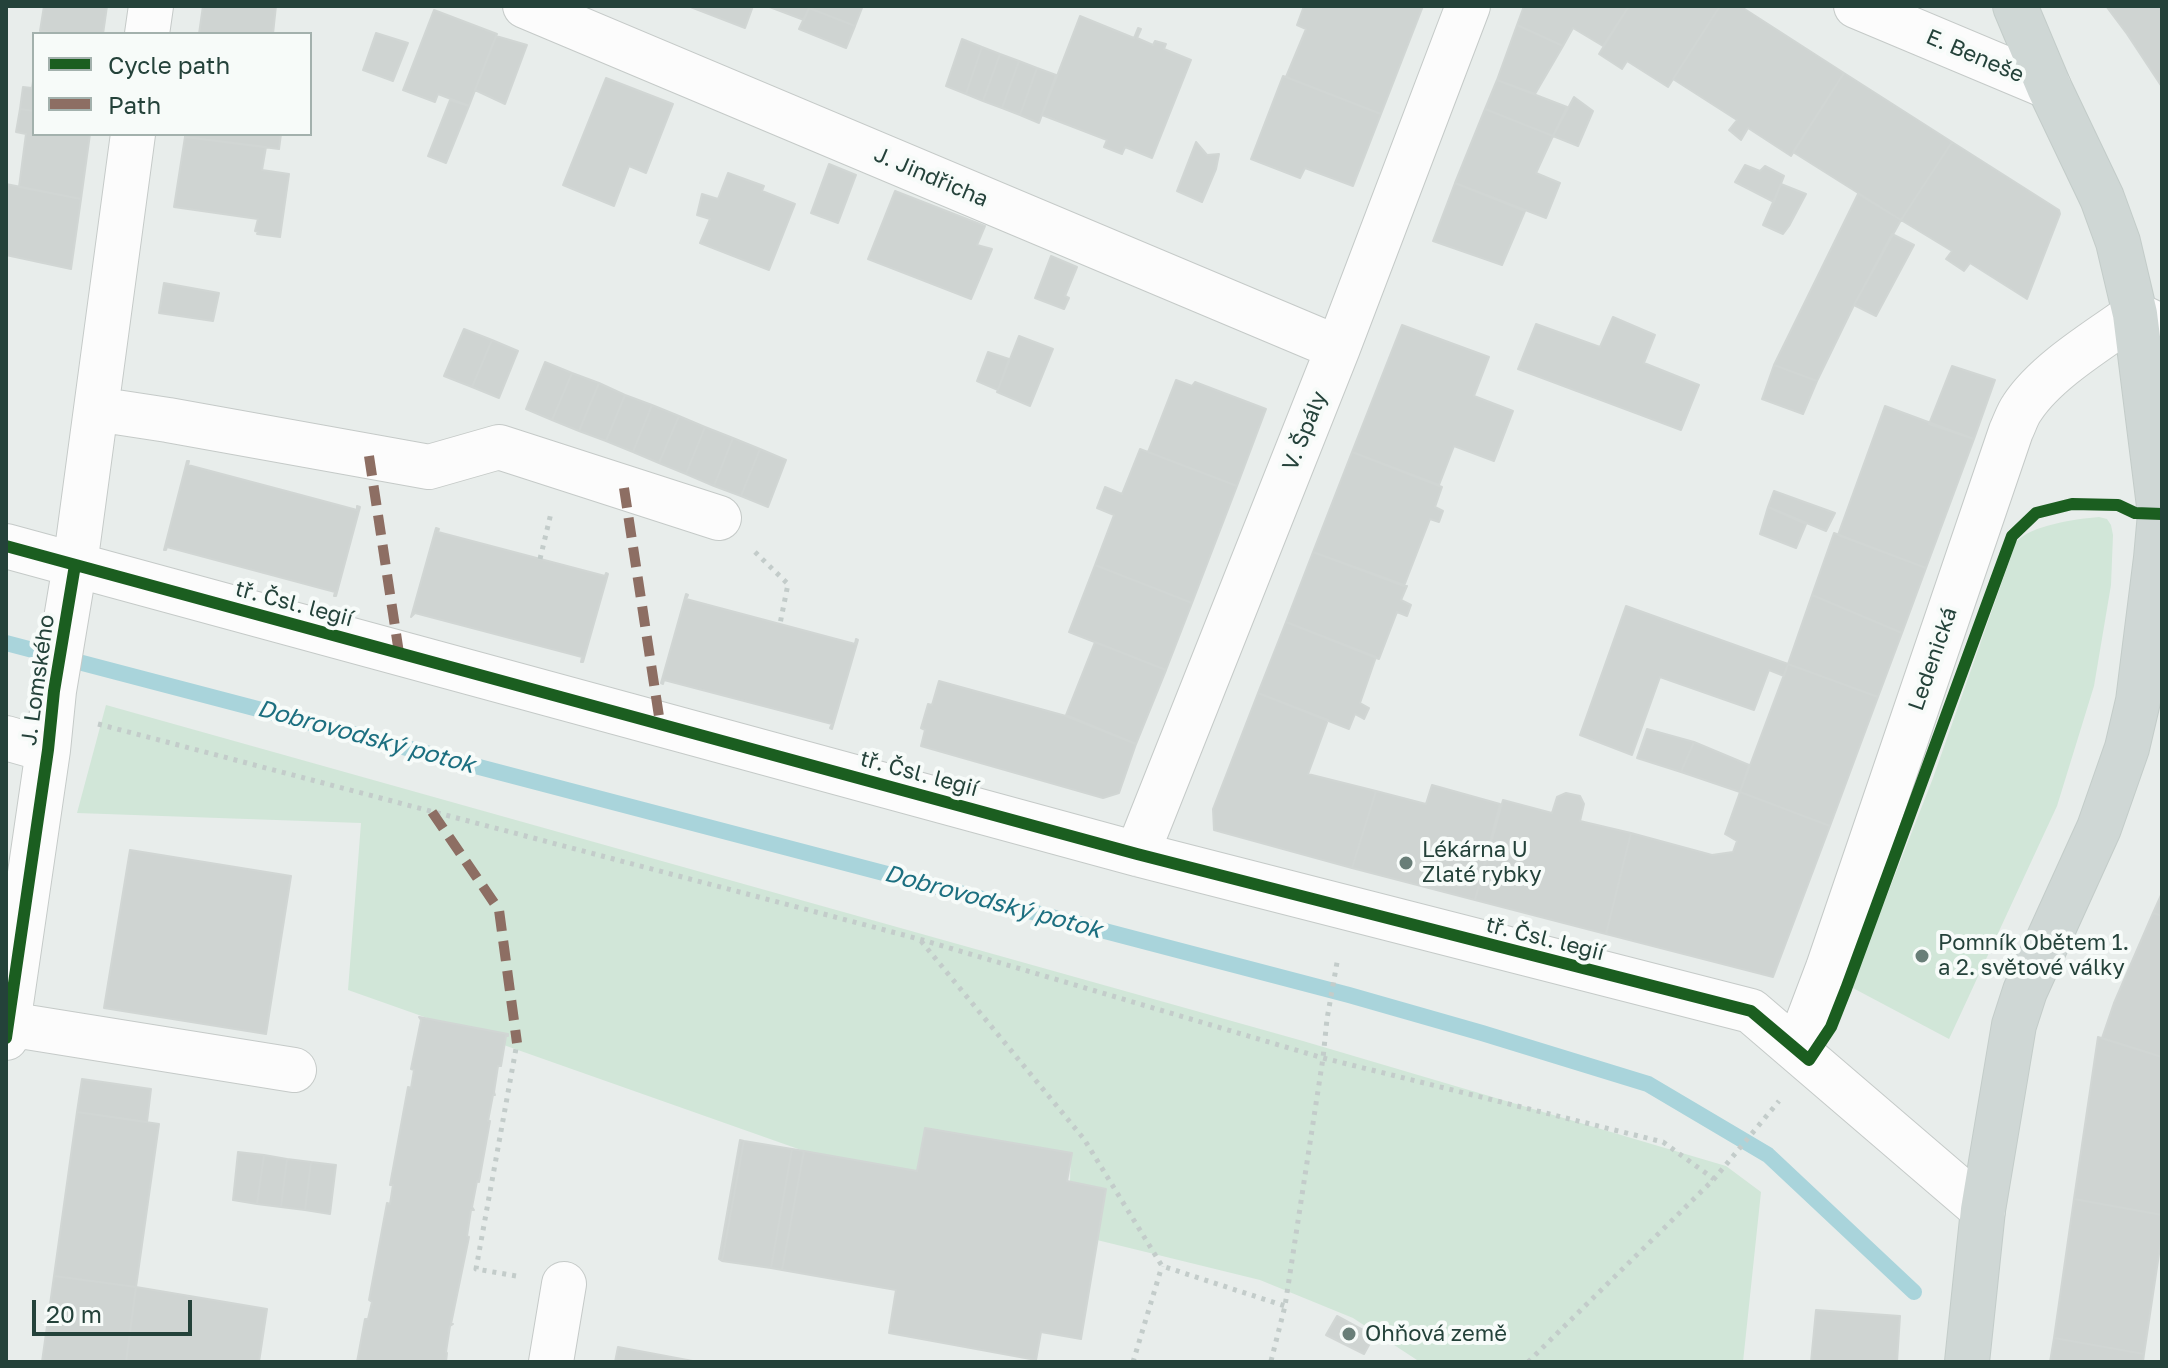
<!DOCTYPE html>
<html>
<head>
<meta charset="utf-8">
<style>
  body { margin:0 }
  #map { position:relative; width:2168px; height:1368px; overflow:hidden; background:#e8edeb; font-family:"Golos Text",sans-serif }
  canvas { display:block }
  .frame { position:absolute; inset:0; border:8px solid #24423a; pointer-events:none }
  .legend { position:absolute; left:32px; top:32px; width:280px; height:104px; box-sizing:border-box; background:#f7fbf9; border:2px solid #a3b1ad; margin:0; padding:10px 14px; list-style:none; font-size:24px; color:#24423a }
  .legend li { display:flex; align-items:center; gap:16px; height:40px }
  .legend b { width:40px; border:2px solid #a3b1ad }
  .scale { position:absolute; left:32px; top:1300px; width:160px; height:36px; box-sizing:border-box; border:4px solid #24423a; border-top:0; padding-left:10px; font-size:24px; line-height:28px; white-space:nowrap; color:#24423a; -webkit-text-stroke:6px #f7fbf9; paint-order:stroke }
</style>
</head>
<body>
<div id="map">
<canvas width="2168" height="1368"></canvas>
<div class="frame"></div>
<ul class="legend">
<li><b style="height:10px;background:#1b5e20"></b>Cycle path</li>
<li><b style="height:10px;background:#8d6e63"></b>Path</li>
</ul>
<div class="scale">20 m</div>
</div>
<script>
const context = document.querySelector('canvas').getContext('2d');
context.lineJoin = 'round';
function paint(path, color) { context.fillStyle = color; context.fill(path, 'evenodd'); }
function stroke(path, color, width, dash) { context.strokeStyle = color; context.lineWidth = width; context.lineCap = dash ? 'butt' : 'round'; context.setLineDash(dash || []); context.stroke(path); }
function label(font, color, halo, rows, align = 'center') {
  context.font = font + ' "Golos Text",sans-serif'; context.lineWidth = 8; context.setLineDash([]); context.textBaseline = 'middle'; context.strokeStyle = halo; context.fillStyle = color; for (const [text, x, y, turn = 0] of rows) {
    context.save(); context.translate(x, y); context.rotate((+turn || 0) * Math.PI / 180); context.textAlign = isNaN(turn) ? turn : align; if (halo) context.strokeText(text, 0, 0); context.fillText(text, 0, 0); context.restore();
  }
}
paint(new Path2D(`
  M2099,517L2107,519L2111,525L2113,535L2111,585L2094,686L2057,806L1949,1039L1851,987L1933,778L2016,542C2031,525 2076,519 2099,517Z
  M106,705L1303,1041L1726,1166L1761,1192L1743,1362H1420L1353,1318L1260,1280L1097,1240L1106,1190L1070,1181L1071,1153L926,1128L917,1171L804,1151L348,990L361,823L77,813Z`), '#d1e6d8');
stroke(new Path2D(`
  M6,643L1349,995L1482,1033L1648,1084L1768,1155L1914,1292`), '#a9d4db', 16);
const building = new Path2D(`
  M44,6H107L103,34H63L40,31Z
  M203,6H276L273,34H199Z
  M688,6H753L745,28Z
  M767,6H810L804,20Z
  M810,6H857L862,8L855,26L809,8Z
  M1304,6H1423L1381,114L1286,77L1306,29L1297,25Z
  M1524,6H1629L1603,46L1573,28L1563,46L1517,25Z
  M1629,6H1720L1668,87L1627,61L1622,69L1599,54Z
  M1720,6H1740L1844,73L1791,156L1748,128L1741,140L1729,130L1737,120L1673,79Z
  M2106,6H2162V87L2127,34Z
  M809,8L855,26L846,48L799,29Z
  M434,10L497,34L469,106L438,94L435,102L403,90Z
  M1080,16L1134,38L1138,28L1141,29L1137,38L1153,45L1155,41L1166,44L1164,49L1191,60L1152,158L1125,147L1122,154L1104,147L1107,140L1042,115Z
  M1517,25L1563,46L1535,94L1497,80Z
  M376,33L408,43L393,81L363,70Z
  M496,36L527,45L505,104L475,90Z
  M962,39L982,47L966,94L946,86Z
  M982,47L1000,54L983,101L966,94Z
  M1000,54L1019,61L1002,108L983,101Z
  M1019,61L1037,68L1020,115L1002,108Z
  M1037,68L1056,75L1039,123L1020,115Z
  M1844,73L1952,142L1901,220L1793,152Z
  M34,75V111L20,109L23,87L32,88Z
  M1283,76L1381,114L1353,186L1305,168L1300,178L1251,159Z
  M606,78L673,104L646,173L629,166L614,206L563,185Z
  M1497,80L1567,107L1553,136L1485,109Z
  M1574,97L1593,111L1578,146L1553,136Z
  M450,100L469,106L446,163L428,156Z
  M20,109L34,111V134H90L81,199L19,187L26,134L16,132Z
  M1485,109L1553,136L1536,173L1560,183L1546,218L1455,183Z
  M185,134H281L279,149L185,137Z
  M185,137L266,147L262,170L289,174L280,237L257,234L258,232L255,231L258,219L174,207Z
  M1196,142L1207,155L1219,154L1216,169L1202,202L1177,191Z
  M1952,142L2059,210L2060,214L2027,299L1970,263L1964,271L1946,259L1952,251L1901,220Z
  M829,164L856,175L838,223L811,213Z
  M1745,165L1760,171L1765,166L1784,176L1774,202L1735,182Z
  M728,173L764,186L762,191L795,204L769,270L700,243L710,219L697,215L702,194L718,199Z
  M1455,183L1525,211L1502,265L1433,241Z
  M6,184L81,199L71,269L6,255Z
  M1781,184L1806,194L1789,226L1783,234L1763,225Z
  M895,191L985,226L977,245L992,249L971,299L868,259Z
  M1858,194L1901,220L1854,305L1817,381L1774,365Z
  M1892,234L1914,245L1876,316L1854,305Z
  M1051,256L1077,267L1065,296L1069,298L1064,309L1035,298Z
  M164,283L219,293L213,321L159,313Z
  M1613,317L1655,335L1644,363L1699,385L1681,430L1518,369L1536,324L1600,347Z
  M1402,325L1489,357L1474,396L1513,411L1494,461L1454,446L1439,485L1352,452Z
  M464,329L492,340L472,387L444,376Z
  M1019,336L1053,349L1030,406L997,392Z
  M492,340L518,351L499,398L472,387Z
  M988,352L1009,359L998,390L977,381Z
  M545,362L572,373L552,420L526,409Z
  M1774,365L1817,381L1803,414L1762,399Z
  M1952,366L1995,380L1974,439L1929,424Z
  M572,373L599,383L579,431L552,420Z
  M1176,380L1192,386L1195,382L1266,409L1237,486L1148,452Z
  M599,383L625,395L606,441L579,431Z
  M625,395L652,405L633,452L606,441Z
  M652,405L679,416L659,463L633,452Z
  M1885,406L1974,439L1926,568L1838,535Z
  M679,416L705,427L686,474L659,463Z
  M705,427L733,438L714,486L686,474Z
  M733,438L760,449L741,496L714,486Z
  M760,449L786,460L768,507L741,496Z
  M1140,449L1237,486L1192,603L1095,565L1114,515L1097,508L1105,487L1122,494Z
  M1352,452L1442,487L1435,507L1443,511L1439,522L1430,519L1404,586L1313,552Z
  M187,461H189L188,465L286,491L357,510V506L360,507L336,596H334L335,592L167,547L166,550H164Z
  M1774,491L1835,513L1826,531L1768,507Z
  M1768,507L1806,524L1796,548L1760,534Z
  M436,528L439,529L438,532L605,576L606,573L608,574L583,662H581L582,657L415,613L411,617Z
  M1834,533L1926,568L1902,633L1812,595Z
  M1313,552L1407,586L1401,600L1411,605L1407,616L1397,612L1379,659L1286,622Z
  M1095,565L1192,603L1166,670L1069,632Z
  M686,594L688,595L686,599L780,624L855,644L856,639L858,640L832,729L830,728L832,724L664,680L663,684L661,683Z
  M1812,595L1902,633L1878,697L1788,664Z
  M1626,606L1788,664L1784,676L1769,670L1754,710L1660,677L1632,755L1580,735Z
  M1286,622L1376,657L1360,703L1369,708L1364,719L1355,714L1349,729L1258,693Z
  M1095,642L1166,670L1136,744L1066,715Z
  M1788,664L1878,697L1830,826L1740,792Z
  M939,681L1066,716L1136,744L1119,793L1103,798L921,746L925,730L921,728L928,704L932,705Z
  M1258,693L1328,720L1308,774L1376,791L1352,868L1214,830L1213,809Z
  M1647,729L1694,742L1681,772L1637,758Z
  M1694,742L1749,765L1740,792L1681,772Z
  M1432,785L1500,804L1475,900L1352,868L1376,791L1426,804Z
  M1740,792L1830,826L1773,977L1606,934L1631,833L1712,855L1733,852L1737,841L1725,834Z
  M1566,793L1580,796L1584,804L1580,821L1631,833L1606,934L1475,900L1503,800L1552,813L1557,797Z
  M130,850L291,876L266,1034L104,1008Z
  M2162,893V916L2153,913Z
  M2153,913L2162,916V1057L2102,1038L2114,1003Z
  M419,1017L508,1034V1036H506L501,1066H498L494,1092L495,1095H493L488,1121H490L479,1182L477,1181L472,1207L474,1210H471L467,1236L469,1237L451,1324H453L450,1326L446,1352L447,1353L446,1362H357L365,1319H368L372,1302L369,1300L387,1203L390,1204L393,1185H390L408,1087L411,1088L414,1070L411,1069L421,1020Z
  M2098,1037L2162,1057V1215L2074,1199Z
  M82,1079L151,1089L147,1122L77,1112Z
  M77,1112L159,1124L136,1287L54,1276Z
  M925,1128L1072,1153L1067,1181L1106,1189L1081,1339L1041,1332L1036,1360L889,1333L896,1290L782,1270L804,1151L917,1171Z
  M740,1140L744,1141L722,1261L719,1259Z
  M744,1141L792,1149L771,1268L722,1261Z
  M792,1149L804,1151L782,1270L771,1268Z
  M238,1152L264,1155L257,1204L233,1200Z
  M264,1155L287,1159L281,1207L257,1204Z
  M287,1159L311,1162L305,1210L281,1207Z
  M311,1162L336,1165L330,1214L305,1210Z
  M2074,1199L2162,1215V1234L2144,1354L2054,1338Z
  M54,1276L136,1287L126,1362H42Z
  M136,1287L267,1309L259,1362H126Z
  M1816,1310L1900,1316L1897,1362H1811Z
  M1337,1316L1374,1336L1364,1354L1326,1335Z
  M2054,1338L2144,1354L2143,1362H2050Z
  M618,1347L698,1362H615Z`);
paint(building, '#cfd4d2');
stroke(building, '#d1d6d4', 2);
const minor = new Path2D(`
  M525,6L1338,348
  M1856,6L2049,87
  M147,34L151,6
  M96,409L168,420L429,467L499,447L719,518
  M6,546L1137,854L1751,1011L1983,1210
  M6,738L48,750
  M1137,854L1338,348L1468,6
  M8,1024L294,1070
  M6,1038L48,750L54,691L75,565L133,134
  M1797,1050L1828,968L2011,431C2015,423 2017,415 2022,408C2046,371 2100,339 2135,314L2162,327
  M551,1362L564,1284`);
const major = new Path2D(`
  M1967,1362L1983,1210L2014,1025L2025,991L2099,828L2127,748L2138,701L2156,558L2160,514L2135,314L2118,242L2102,198L2049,87L2015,6`);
stroke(minor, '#c5cac8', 46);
stroke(major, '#c3ccc9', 46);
stroke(new Path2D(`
  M755,552L788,584L780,624
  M540,559L551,513
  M98,724L919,939L1323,1058L1663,1142L1714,1179
  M921,941L1084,1139L1162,1266L1285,1306
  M516,1276L476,1269L517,1043
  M1271,1361L1285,1306L1323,1058L1327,1019L1338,957
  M1133,1362L1162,1266
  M1528,1362L1714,1179L1779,1101`), '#c3ccca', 5, [4, 6]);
stroke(minor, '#fcfcfc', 44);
stroke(major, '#cfd7d5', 44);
stroke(new Path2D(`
  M369,456L399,653
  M624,488L660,723
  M432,812L499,910L517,1043`), '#8d6e63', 10, [20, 10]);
stroke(new Path2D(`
  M6,546L1137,854L1751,1011L1809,1060L1831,1027L1846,989L2012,536L2036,513L2072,504L2118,505L2135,513L2162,514
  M6,1038L48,750L54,691L75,565`), '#1b5e20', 12);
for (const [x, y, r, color] of [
  [1406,863,8,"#697e78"],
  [1922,956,8,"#697e78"],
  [1349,1334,8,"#697e78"]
]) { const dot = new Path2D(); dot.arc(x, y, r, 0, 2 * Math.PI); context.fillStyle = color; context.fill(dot); stroke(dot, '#f7fbf9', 3); }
label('22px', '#24423a', '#f7fbf9', [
  ["E. Beneše",1975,56,23],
  ["J. Jindřicha",931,177,23],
  ["V. Špály",1305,431,-68],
  ["tř. Čsl. legií",294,604,15],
  ["Ledenická",1933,659,-71],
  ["J. Lomského",38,680,-82],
  ["tř. Čsl. legií",919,774,15],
  ["tř. Čsl. legií",1545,939,14]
]);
label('22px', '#24423a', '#f7fbf9', [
  ["Lékárna U",1422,850],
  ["Zlaté rybky",1422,875],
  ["Pomník Obětem 1.",1938,943],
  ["a 2. světové války",1938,968],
  ["Ohňová země",1365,1334]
], 'left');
label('italic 24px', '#1c6f80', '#f7fbf9', [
  ["Dobrovodský potok",366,737,15],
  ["Dobrovodský potok",993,902,15]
]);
</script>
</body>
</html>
